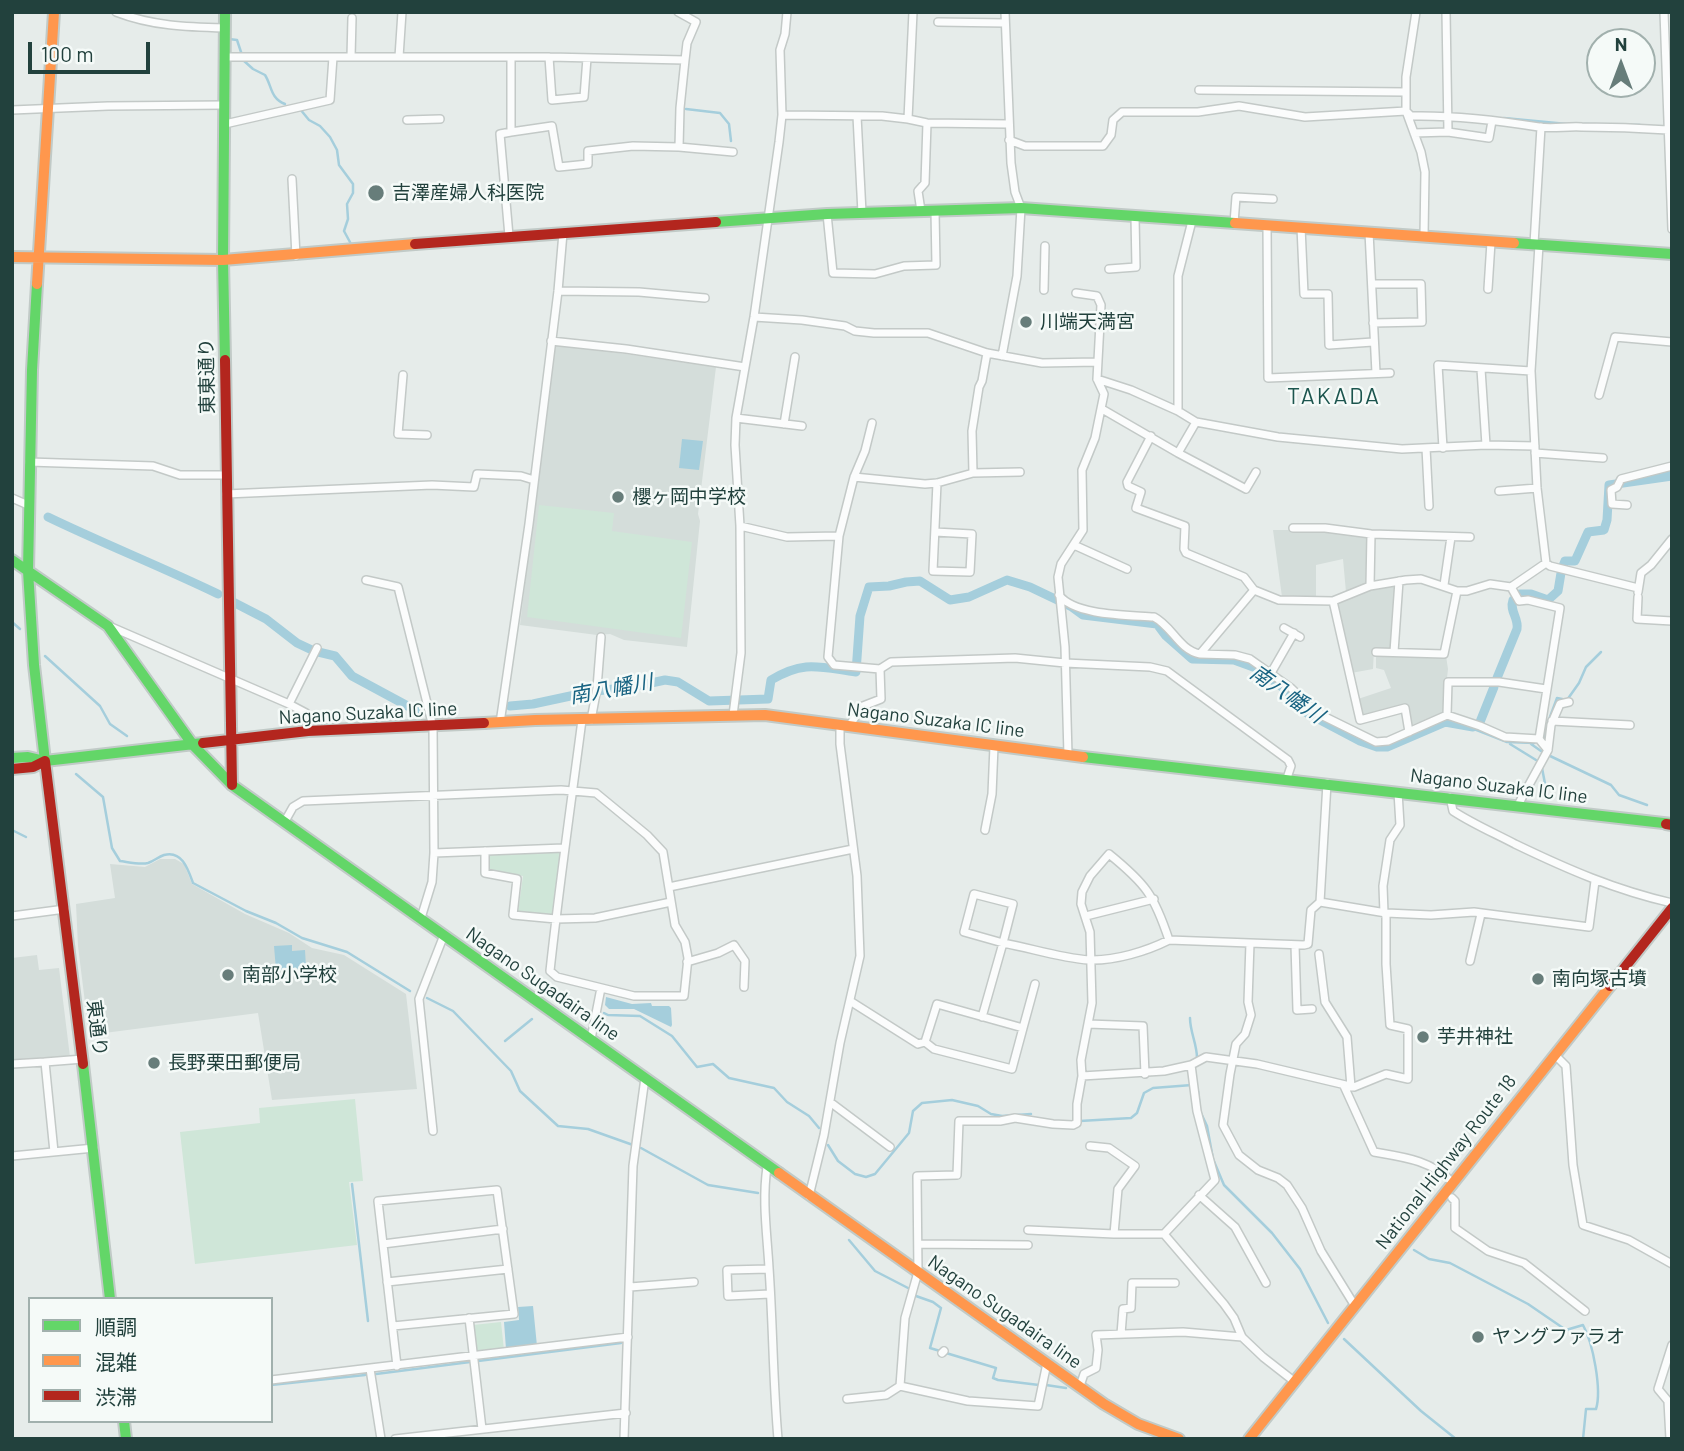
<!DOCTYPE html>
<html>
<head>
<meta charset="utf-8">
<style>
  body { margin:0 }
  #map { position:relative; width:1684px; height:1451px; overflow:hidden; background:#e6ecea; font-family:Barlow,"Noto Sans JP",sans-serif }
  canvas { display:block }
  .frame { position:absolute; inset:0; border:14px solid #22413d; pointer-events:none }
  .legend { position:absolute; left:28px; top:1297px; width:245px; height:126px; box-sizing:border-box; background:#f5faf8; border:2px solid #a1b0ad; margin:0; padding:9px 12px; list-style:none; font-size:21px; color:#22413d }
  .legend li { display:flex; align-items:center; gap:14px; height:35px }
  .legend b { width:35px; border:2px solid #a1b0ad }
  .north { position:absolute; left:1586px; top:28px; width:70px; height:70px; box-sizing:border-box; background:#f5faf8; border:2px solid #a1b0ad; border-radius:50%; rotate:0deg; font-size:19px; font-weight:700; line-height:28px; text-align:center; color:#22413d }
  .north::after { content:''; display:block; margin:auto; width:24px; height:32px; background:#677d7a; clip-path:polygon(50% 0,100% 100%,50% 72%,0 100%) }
  .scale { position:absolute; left:28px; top:42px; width:122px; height:32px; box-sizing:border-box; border:4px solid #22413d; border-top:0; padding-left:9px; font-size:21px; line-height:24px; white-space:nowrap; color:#22413d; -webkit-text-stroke:5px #f5faf8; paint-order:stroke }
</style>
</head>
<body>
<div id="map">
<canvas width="1684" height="1451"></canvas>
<div class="frame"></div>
<ul class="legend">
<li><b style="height:9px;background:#63d668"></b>順調</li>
<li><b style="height:9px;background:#ff974d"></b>混雑</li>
<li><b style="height:9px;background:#b3261e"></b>渋滞</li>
</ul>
<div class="north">N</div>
<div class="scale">100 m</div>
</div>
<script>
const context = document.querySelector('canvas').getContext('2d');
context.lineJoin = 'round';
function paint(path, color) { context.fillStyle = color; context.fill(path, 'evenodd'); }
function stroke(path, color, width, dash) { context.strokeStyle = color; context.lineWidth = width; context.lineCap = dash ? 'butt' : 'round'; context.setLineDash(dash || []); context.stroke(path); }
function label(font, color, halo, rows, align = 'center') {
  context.font = font + ' Barlow,"Noto Sans JP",sans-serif'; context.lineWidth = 5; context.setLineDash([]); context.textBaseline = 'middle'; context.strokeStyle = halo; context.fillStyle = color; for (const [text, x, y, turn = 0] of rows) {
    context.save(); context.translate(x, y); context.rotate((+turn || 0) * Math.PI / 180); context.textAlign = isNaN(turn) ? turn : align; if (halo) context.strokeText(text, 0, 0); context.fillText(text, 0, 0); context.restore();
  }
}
paint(new Path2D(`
  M556,344L716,367L698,514L700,521L687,647L624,640L610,634L597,635L520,625L546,404Z
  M1273,530H1324L1368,536L1366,585L1346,592L1343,559L1316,565V598L1282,597Z
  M1396,584L1391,649H1374L1373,669L1351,673L1337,604L1367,590Z
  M1376,653L1446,656L1448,669L1443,713L1412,725L1408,705L1362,715L1358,699L1391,688L1384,670L1376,668Z
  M160,859H175L184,864L192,884L245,914L289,933L312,948L344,955L406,994L417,1089L272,1100L258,1013L89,1035L78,946L76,904L115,898L110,864L145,867Z
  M37,955L39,970L59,968L70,1057L12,1061V958Z`), '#d4ddda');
paint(new Path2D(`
  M539,505L614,513L612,531L692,542L681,638L527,617Z
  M560,851L552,916L518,912L523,876L489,871V853Z
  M355,1099L363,1181L349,1182L357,1245L195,1264L180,1132L260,1123L259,1108Z
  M501,1322L504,1350L476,1353L473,1325Z`), '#cfe6d8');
paint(new Path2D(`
  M682,439L703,441L699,470L679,468Z
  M292,945V951L305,950L306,968L276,970L274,946Z
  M606,997L632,1004L651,1003L652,1006H669L671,1008L672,1025L671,1027L634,1009H609L605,1005Z
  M533,1306L537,1346L506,1349L504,1322L519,1320L518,1307Z`), '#a5cedc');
stroke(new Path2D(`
  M229,39L237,40L242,55
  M243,60L253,69L265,75C272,86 270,98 285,104
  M300,109L309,120L320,126L330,137L337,150L339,165L353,184V193L347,204L348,219L344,231L351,244
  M686,109L720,113L729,124L731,141
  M1504,118L1567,124
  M1584,124L1640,125
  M1653,474L1672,471
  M12,622L20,629
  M45,656L100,706L110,724L127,736
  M1469,727L1507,742L1534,743
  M1544,741L1547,725L1557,698L1567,700L1579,683L1586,667L1601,652
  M1510,744L1536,760
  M1531,744L1541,751
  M1548,755L1611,785L1619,795L1647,805
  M1542,768L1547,794
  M76,774L103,797L112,848L120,861C128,862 140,865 148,863C154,861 158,857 164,855C182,850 188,869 193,883L246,911L276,923L302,938L347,952L410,991
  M12,830L26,837
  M427,998L453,1011L511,1071L520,1091L558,1126L588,1129L633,1145
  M604,1013L608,1015L640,1016L672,1036L697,1067L713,1064L729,1078L774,1088L787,1102L809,1116L819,1128
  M1190,1018C1190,1032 1197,1044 1197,1058
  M505,1041L532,1019
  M1198,1091L1200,1111L1207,1126L1213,1159L1224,1185L1272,1233L1300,1269L1328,1323
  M1080,1121L1131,1118L1137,1113L1144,1093L1153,1088L1192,1085
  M828,1145L838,1161L855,1174L866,1177L875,1174L909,1133L913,1111L922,1103L952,1100L978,1106L991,1114L1002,1116L1031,1114
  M641,1148L708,1185L758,1193
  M352,1184L368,1321
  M849,1240L875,1271L908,1288
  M1414,1250L1429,1259L1450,1263L1528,1304L1566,1330L1583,1325C1593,1343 1602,1390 1596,1409H1586L1583,1439
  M916,1296L933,1302L941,1308L930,1348L940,1351
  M1344,1339L1421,1411L1456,1439
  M946,1353L996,1368L993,1378L998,1380L1039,1385
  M478,1361L621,1343
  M376,1374L470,1362
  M271,1385L365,1375
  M1046,1385L1066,1388`), '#a5cedc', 2.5);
stroke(new Path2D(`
  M48,517C104,544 162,567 218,594
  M1563,566L1565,561H1575L1588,532L1604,530L1607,520L1609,485L1672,476
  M1520,594H1531L1548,600L1558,591L1561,573
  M233,602L266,619L297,643L314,651L335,656L352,676L417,711
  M1497,678L1517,629C1519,618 1509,611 1513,600
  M510,706L533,704L589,692L637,686L665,680L678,682L709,701L768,699L771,680C804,660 819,667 856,672L860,616L869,587L889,586L906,582L920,581L950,600L969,597L1007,580L1030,587L1072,607L1083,615L1157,624L1166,636L1192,659L1234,660L1256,668L1285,689L1307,713L1360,741L1377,747H1387L1445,722L1473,727
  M1480,722L1494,687`), '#a5cedc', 9);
const street = new Path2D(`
  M116,12C152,26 187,27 225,28
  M1416,12L1406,77V111L1421,152L1425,172L1424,236
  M1446,12L1448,132
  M1664,12L1672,229
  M938,22L1005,23
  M225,57H549L685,60L687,43L696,22L678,12
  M351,57L352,18
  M399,57L402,12
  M549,57L552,100L584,97L587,58
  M1199,90L1406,92
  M12,110L108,106L225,105
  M782,115L882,116L908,119L927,123L1008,124
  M857,116L862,213
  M908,119L913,12
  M407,120L440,119
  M225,124L330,100L333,57
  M511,132L552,126L559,167L588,164V151L633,146L679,147L680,108L685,60
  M1414,133L1448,132L1489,138L1492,121
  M1009,140L1025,146H1103L1111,135L1113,120L1122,112H1198L1239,106L1305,117L1406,111L1411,116C1455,115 1496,120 1539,127C1553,129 1568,126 1582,127C1611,127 1639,128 1668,130
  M679,147L733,152
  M292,179L296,256
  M921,211L918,191L925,183L927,123
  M827,214L833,273L875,274L904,266L936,265L935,211
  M1192,221L1178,276V411L1196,422L1278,437L1402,449L1486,445L1535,446
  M1234,223L1236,197L1273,199
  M1267,225L1268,378L1390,373
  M1301,227L1304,294H1328L1329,345L1373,342
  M1369,232L1376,373
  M509,236L500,134L511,132V57
  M1534,244L1541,127
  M1539,245L1531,371L1537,488L1546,563L1550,566L1638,588
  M1109,269L1136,267L1135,217
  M1372,284H1421L1422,322L1373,323
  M1488,289L1491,242
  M1044,290L1045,246
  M558,291L639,292L705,298
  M754,317L802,320L845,326L855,331L874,333H928L987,353L1042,363L1097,362
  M551,341L626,349L745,367
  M1002,356L1017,276L1021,208L1015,192L1011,163L1005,12
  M1481,369L1486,445
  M403,375L398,434L427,435
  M1097,379L1131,390L1178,411
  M1599,395L1615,337L1672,342
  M1102,409L1178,453L1196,422
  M736,418L802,426
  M784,424L795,357
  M1151,436L1127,482L1128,486L1141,492L1136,508L1185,526L1184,549L1186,553L1244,577L1254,590L1279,600L1333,601L1370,586L1406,580L1421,579L1457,591H1467L1490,584L1511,587
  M1426,448L1429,506
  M1443,448L1438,365L1531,371
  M1178,453L1246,489L1256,472
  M1535,453L1603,458
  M29,462L153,466L180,475H226
  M973,473L1020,472
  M854,477L925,484L937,483L973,473L972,431L979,387L982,381L987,353
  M1499,491L1537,488
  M226,494L432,485L474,487L477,474L521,476L534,480
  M12,498L28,505
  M1627,505L1612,504L1611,490L1617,487L1621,479L1672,466
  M740,526L787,537L839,536
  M1293,528H1325L1371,534L1470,537
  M935,532L972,534L970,572L933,571L937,483
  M1074,545L1127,569
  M1546,563L1511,587L1519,601L1528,600L1560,608L1539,739L1548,750
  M366,580L398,587L433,727L434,853L432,882L421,918
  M1444,585L1451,537
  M1370,586L1371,534
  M1638,592L1641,573L1651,565L1672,539
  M1059,595C1075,616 1129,615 1154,617C1172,626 1179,650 1200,654L1254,590
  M1638,597L1637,619L1672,621
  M1333,601L1360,720L1405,708L1409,732
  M109,626L289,704L306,713L308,731
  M1284,628L1300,637
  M1376,652L1444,654L1457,591
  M1394,652L1399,581
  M1200,654L1235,655L1250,659L1291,688L1317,713L1376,742L1388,741L1447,715L1480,726L1505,737L1539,739
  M880,669L891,662L1015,658L1065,663L1150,667L1167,671L1288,760L1291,766L1287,778
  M1271,673L1294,633
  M289,704L317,648
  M733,715L741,653L740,526L735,445L736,418L754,317L779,142L782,115L780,50L785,34L787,12
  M1447,715L1448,682H1499L1546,689
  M591,720L597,688L601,637
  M1552,721L1630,725
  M500,723L529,524L558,291L563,233
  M849,726L863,706L881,699L880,669L834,665L828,657L839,536L854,477L865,451L872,423
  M1068,755L1065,647L1058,577L1061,564L1083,530L1082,470L1095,438L1104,394L1097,379L1101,305L1097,296L1076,293
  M1450,797L1453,811C1473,824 1494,833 1515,844C1567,869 1615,890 1672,903
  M1518,805L1548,750L1551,725L1560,704L1569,702
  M284,823L293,807L303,801L561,790L596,793L647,835L663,852L675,925L685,942L688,958L684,996H634L557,977L550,971C559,887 571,804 582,720
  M985,830L992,794L994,746
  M485,851V873L517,879L513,915L556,919L595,918L671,902
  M434,853L564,848
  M669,887L853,849
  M974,894L1013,904L1003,943L964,932Z
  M1320,902L1327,783
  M1384,913L1383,886L1390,840L1400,825L1398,792
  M12,916L65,909
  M1086,916L1154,899
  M1250,943L1248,1002L1251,1015L1245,1034L1236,1044L1230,1074L1223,1125L1239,1155L1258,1170L1278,1178L1287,1185L1302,1208L1321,1251L1355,1306
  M1295,945L1297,1010L1312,1009
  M1319,954L1325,1002L1347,1037L1351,1087
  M1470,961L1481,914
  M687,962L718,953L734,945L745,961L744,987
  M850,1001L918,1044L925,1042L937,1004L1023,1028L1012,1069L934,1049L925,1042
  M982,1017L1003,943C1031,948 1060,958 1089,960C1115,961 1147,951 1169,940L1304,945L1308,944L1311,910L1320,902L1386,913L1431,915L1474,912L1589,927L1595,881
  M1088,1024L1143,1026L1145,1074
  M1023,1028L1035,984
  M591,1039L601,988
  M1555,1055L1566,1066L1573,1165L1583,1225L1629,1240L1672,1264
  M45,1062L83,1059
  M12,1064L45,1062L54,1152
  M1191,1065L1197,1111L1215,1180L1164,1234L1224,1304L1234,1318L1242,1337L1263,1357L1295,1382
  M1082,1076L1164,1071L1191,1065L1206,1057L1257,1064L1354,1087L1386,1074L1408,1079V1029L1390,1025L1386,964V913
  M1344,1086L1374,1152C1403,1157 1431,1160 1452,1182
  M830,1102L890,1147
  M433,1131L419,999L444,935
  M1090,1146L1109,1148L1135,1166L1118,1189L1114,1234
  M12,1156L94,1148
  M767,1167C762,1201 767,1233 769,1268C773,1325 773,1382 778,1439
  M1199,1195L1235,1227L1266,1283
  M809,1196L824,1135L840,1043L860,956L857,876L840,744V725
  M1452,1198L1455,1201V1228L1488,1251L1524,1263L1585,1311
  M1028,1230L1114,1234H1164
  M383,1244L503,1229
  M920,1244L1028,1245
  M769,1269L727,1270L728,1296L770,1294
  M387,1282L508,1269
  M630,1287L694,1282
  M469,1318L482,1429
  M393,1326L514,1314L497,1190L378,1201L397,1366
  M1121,1334L1123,1309L1131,1308L1132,1283H1175
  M942,1353L944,1351
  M370,1369L381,1439
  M271,1380L628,1337
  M900,1386L905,1318L918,1272L917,1176L957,1175L959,1121H1000L1015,1118L1053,1124L1073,1125L1077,1123V1104L1082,1076L1081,1060L1092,1003L1090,932L1081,904L1082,892L1090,876L1109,854C1146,884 1154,895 1169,940
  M1080,1386L1084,1374L1096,1368L1098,1350L1096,1335L1183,1332L1242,1337
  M847,1399L886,1395L900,1386L968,1401L1038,1406L1047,1363
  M395,1439L626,1413
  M624,1439L633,1166L645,1078
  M1670,1439L1668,1401L1658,1389L1672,1345`);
const fast = new Path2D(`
  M716,222L827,214L1021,208L1235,223
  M1514,243L1672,254
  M37,284L32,370L28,571L108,626L193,745
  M225,360L223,260L225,12
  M12,560L28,571L34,665L45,761L203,743
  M193,745L232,785L779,1173
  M1083,757L1672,824
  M12,758L28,757L45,761
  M83,1064L110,1299
  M124,1421L126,1439`);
const slow = new Path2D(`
  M1235,223L1514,243
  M12,257L223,260L415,244
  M37,284L54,12
  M484,723L535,720L765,715L1083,757
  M779,1173L1104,1404L1138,1424L1179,1439
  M1249,1439L1610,986`);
const jam = new Path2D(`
  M415,244L716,222
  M225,360L232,785
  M203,743L308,731L484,723
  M45,761L83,1064
  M12,769L33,767L45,761
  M1666,824L1672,825
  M1610,986L1672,908`);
stroke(street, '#c3c9c7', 10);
stroke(fast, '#c1cac7', 14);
stroke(slow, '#c1cac7', 14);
stroke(jam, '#c1cac7', 14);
stroke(street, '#fbfcfc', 7);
stroke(fast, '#63d668', 10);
stroke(slow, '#ff974d', 10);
stroke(jam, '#b3261e', 10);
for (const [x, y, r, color] of [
  [376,193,9,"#677d7a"],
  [1026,322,7,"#677d7a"],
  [618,497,7,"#677d7a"],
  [228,975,7,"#677d7a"],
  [1538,979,7,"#677d7a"],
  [1423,1037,7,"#677d7a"],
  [154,1063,7,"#677d7a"],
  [1478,1337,7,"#677d7a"]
]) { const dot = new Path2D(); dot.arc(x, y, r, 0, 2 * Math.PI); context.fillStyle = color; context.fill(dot); stroke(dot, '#f5faf8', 2.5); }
label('19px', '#22413d', '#f5faf8', [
  ["吉澤産婦人科医院",392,193],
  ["川端天満宮",1040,322],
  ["櫻ヶ岡中学校",632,497],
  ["南部小学校",242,975],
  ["南向塚古墳",1552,979],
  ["芋井神社",1437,1037],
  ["長野栗田郵便局",168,1063],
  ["ヤングファラオ",1492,1337]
], 'left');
label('19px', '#22413d', '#f5faf8', [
  ["東東通り",207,376,-91],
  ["Nagano Suzaka IC line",368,713,-3],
  ["Nagano Suzaka IC line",936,720,7],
  ["Nagano Suzaka IC line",1499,786,7],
  ["Nagano Sugadaira line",543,984,35],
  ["東通り",97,1028,83],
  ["National Highway Route 18",1446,1162,-52],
  ["Nagano Sugadaira line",1005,1312,35]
]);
label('italic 21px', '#176382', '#f5faf8', [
  ["南八幡川",611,689,-10],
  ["南八幡川",1287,694,35]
]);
context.letterSpacing = '2px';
label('23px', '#1c554e', '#f5faf8', [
  ["TAKADA",1334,396]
]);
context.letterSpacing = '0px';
</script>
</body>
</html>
